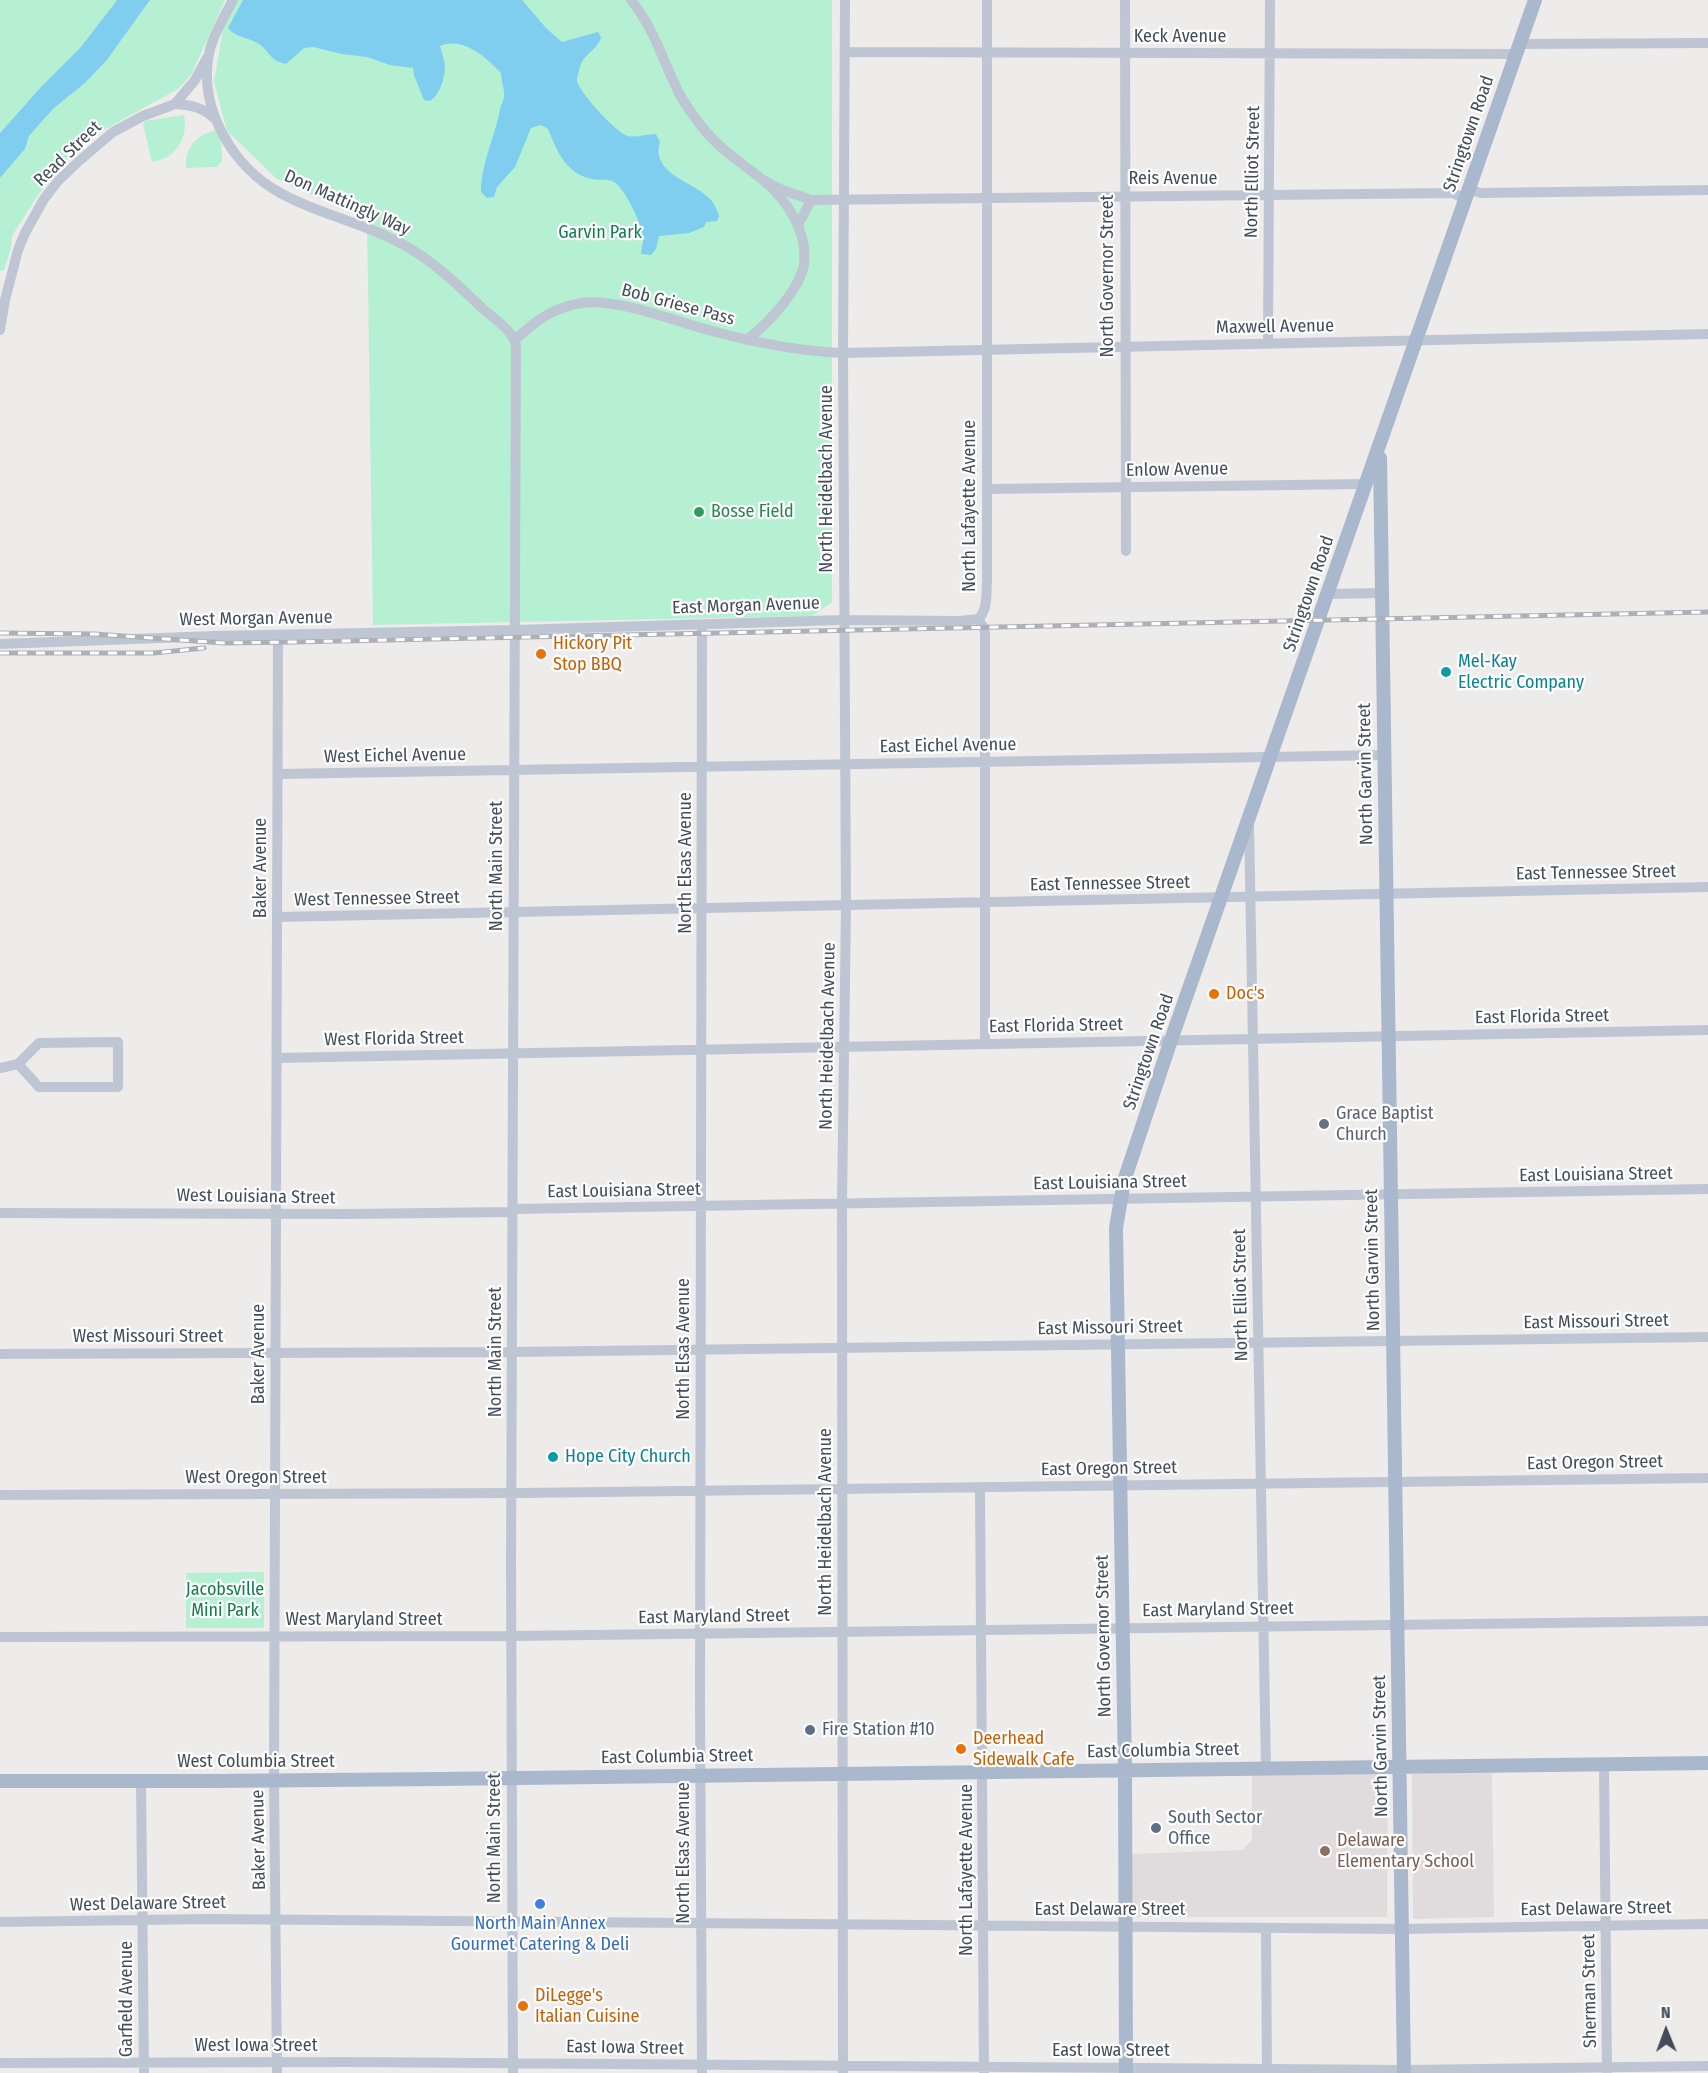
<!DOCTYPE html>
<html>
<head>
<meta charset="utf-8">
<style>
  body { margin:0 }
  #map { position:relative; width:1708px; height:2073px; overflow:hidden; background:#eeebeb; font-family:"Fira Sans Condensed",sans-serif }
  canvas { display:block }
  .north { position:absolute; left:1636px; top:2001px; width:60px; height:60px; -webkit-text-stroke:4px #fff; paint-order:stroke; rotate:359deg; font-size:16px; font-weight:700; line-height:24px; text-align:center; color:#434d59 }
  .north::after { content:''; display:block; margin:auto; width:21px; height:27px; background:#434d59; clip-path:polygon(50% 0,100% 100%,50% 72%,0 100%) }
</style>
</head>
<body>
<div id="map">
<canvas width="1708" height="2073"></canvas>
<div class="north">N</div>
</div>
<script>
const context = document.querySelector('canvas').getContext('2d');
context.lineJoin = 'round';
function paint(path, color) { context.fillStyle = color; context.fill(path, 'evenodd'); }
function stroke(path, color, width, dash) { context.strokeStyle = color; context.lineWidth = width; context.lineCap = dash ? 'butt' : 'round'; context.setLineDash(dash || []); context.stroke(path); }
function label(font, color, halo, rows, align = 'center') {
  context.font = font + ' "Fira Sans Condensed",sans-serif'; context.lineWidth = 4.5; context.setLineDash([]); context.textBaseline = 'middle'; context.strokeStyle = halo; context.fillStyle = color; for (const [text, x, y, turn = 0] of rows) {
    context.save(); context.translate(x, y); context.rotate((+turn || 0) * Math.PI / 180); context.textAlign = isNaN(turn) ? turn : align; if (halo) context.strokeText(text, 0, 0); context.fillText(text, 0, 0); context.restore();
  }
}
paint(new Path2D(`
  M1492,1773L1494,1917L1413,1919L1412,1774Z
  M1388,1774L1387,1917H1131V1854L1242,1850L1252,1840V1775Z`), '#e0dcdd');
paint(new Path2D(`
  M0,0H117L80,48L40,88L0,133Z
  M150,0H225L191,75L178,89L100,132L69,158L38,195L12,236L11,248L4,270L0,271V178L25,149L29,136L53,109L85,83L107,60Z
  M238,0H832V602L812,616L373,625L367,220L277,179L227,131L214,82L224,23Z
  M184,115C189,138 175,159 152,162L143,125L145,121Z
  M216,130L221,139L222,161L217,167L186,168C185,147 196,135 216,130Z
  M264,1572V1628H186V1573Z`), '#b6f0d2');
paint(new Path2D(`
  M117,0H150L107,60L85,83L53,109L29,136L25,149L0,178V133L40,88L80,48Z
  M243,0H522L547,29L562,42L598,32L601,37C598,50 583,54 580,67C579,70 577,77 577,81C580,93 616,133 628,136C637,138 646,134 656,134L660,142C650,174 695,182 710,199C715,204 717,210 719,216L717,221L706,222L704,227L689,233L659,236L656,249L651,255L641,254C641,249 643,245 643,240C644,228 625,188 614,182C607,178 600,181 592,179C566,174 557,151 548,129L541,125L531,128L515,167L497,187L494,197L487,198L481,192C481,163 495,137 500,109C501,105 504,100 504,96C505,90 501,81 501,73C486,57 463,36 440,46C441,50 443,56 444,60C447,73 441,94 430,101L424,100L414,75L413,68L390,65L367,57L342,54L313,47L304,48L286,64C268,60 271,52 259,44C248,37 236,38 228,28Z`), '#80ceef');
stroke(new Path2D(`
  M233,0C224,17 213,35 209,54C198,109 234,169 282,194C323,216 369,224 411,249C437,265 459,286 481,307C492,318 514,330 516,346L511,1563L513,2073
  M631,0C654,28 663,61 679,93C685,104 692,114 699,123C717,148 741,162 764,181C787,200 808,232 804,264C800,290 767,324 747,340
  M1125,0L1126,551
  M1520,44L1708,43
  M845,52L1516,54
  M175,104C191,105 202,107 214,118
  M763,180L780,189L811,200L1453,193L1465,199
  M1471,183V190L1481,193L1708,190
  M798,225L811,200
  M0,330L5,300L18,250L25,233L44,199L58,181L79,161L113,132L143,116L175,104L195,80L207,58
  M515,340C535,321 554,307 582,303C618,298 676,322 712,331C756,343 797,351 843,353L1708,334
  M1268,344L1270,0
  M988,489L1366,484
  M1329,594L1381,593
  M978,619C988,610 986,595 987,582V0
  M978,619L984,628L985,634V1044
  M702,625L700,1701L702,2073
  M0,644L214,636L514,630L843,620L960,621L978,619
  M278,774L1384,755
  M1249,821L1266,1768
  M277,917L1708,887
  M277,1058L1708,1030
  M0,1068L18,1064L39,1043L118,1042V1087H39L18,1064
  M513,1209L1708,1189
  M0,1213L346,1214L512,1212
  M0,1354L512,1352L1708,1337
  M980,1488L984,2073
  M0,1495L522,1493L1708,1478
  M0,1637L512,1636L1708,1621
  M1604,1764L1607,2073
  M141,1781L144,2073
  M0,1922L210,1919L1402,1929L1708,1924
  M1266,1928L1267,2073
  M0,2063L348,2062L1404,2070L1708,2066
  M277,2073L274,1780L278,635
  M843,2073L842,1204L846,906L843,353L845,0`), '#bdc6d2', 10);
stroke(new Path2D(`
  M1380,458L1404,2073
  M0,1781H211L441,1779L1708,1763
  M1126,2073L1125,1770L1116,1228L1124,1181L1171,1040L1535,0`), '#a9b8cd', 14);
const rail = new Path2D(`
  M0,633L94,634L224,643L292,642L1708,612
  M0,653H154L204,648`);
stroke(rail, '#adb0b6', 5);
stroke(rail, '#fff', 3, [9]);
for (const [x, y, r, color] of [
  [699,512,6,"#2e9e5b"],
  [541,654,6,"#e8710a"],
  [1446,672,6,"#0f9aa8"],
  [1214,994,6,"#e8710a"],
  [1324,1124,6,"#6b7280"],
  [553,1457,6,"#0f9aa8"],
  [810,1730,6,"#5c6f8a"],
  [961,1749,6,"#e8710a"],
  [1156,1828,6,"#5c6f8a"],
  [1325,1851,6,"#8d6e63"],
  [540,1904,6,"#3f7fe0"],
  [523,2006,6,"#e8710a"]
]) { const dot = new Path2D(); dot.arc(x, y, r, 0, 2 * Math.PI); context.fillStyle = color; context.fill(dot); stroke(dot, '#fff', 2); }
label('18px', '#434d59', '#fff', [
  ["Keck Avenue",1180,37],
  ["Stringtown Road",1469,134,-71],
  ["Read Street",68,154,-44],
  ["North Elliot Street",1253,172,-89],
  ["Reis Avenue",1173,179],
  ["Don Mattingly Way",347,203,24],
  ["North Governor Street",1108,276,-90],
  ["Bob Griese Pass",678,305,15],
  ["Maxwell Avenue",1275,327,-1],
  ["Enlow Avenue",1177,470,-1],
  ["North Heidelbach Avenue",827,479,-90],
  ["North Lafayette Avenue",970,506,-90],
  ["Stringtown Road",1309,594,-71],
  ["East Morgan Avenue",746,606,-2],
  ["West Morgan Avenue",256,619,-1],
  ["East Eichel Avenue",948,746,-1],
  ["West Eichel Avenue",395,756,-1],
  ["North Garvin Street",1366,774,-91],
  ["North Elsas Avenue",686,863,-90],
  ["North Main Street",497,866,-90],
  ["Baker Avenue",261,868,-90],
  ["East Tennessee Street",1596,873,-1],
  ["East Tennessee Street",1110,884,-1],
  ["West Tennessee Street",377,899,-1],
  ["East Florida Street",1542,1017,-1],
  ["East Florida Street",1056,1026,-1],
  ["North Heidelbach Avenue",828,1036,-89],
  ["West Florida Street",394,1039,-1],
  ["Stringtown Road",1149,1052,-71],
  ["East Louisiana Street",1596,1175,-1],
  ["East Louisiana Street",1110,1183,-1],
  ["East Louisiana Street",624,1191,-1],
  ["West Louisiana Street",256,1197,1],
  ["North Garvin Street",1373,1260,-91],
  ["North Elliot Street",1241,1295,-91],
  ["East Missouri Street",1596,1322,-1],
  ["East Missouri Street",1110,1328,-1],
  ["West Missouri Street",148,1337],
  ["North Elsas Avenue",684,1349,-90],
  ["North Main Street",496,1352,-90],
  ["Baker Avenue",259,1354,-90],
  ["East Oregon Street",1595,1463,-1],
  ["East Oregon Street",1109,1469,-1],
  ["West Oregon Street",256,1478],
  ["North Heidelbach Avenue",826,1522,-90],
  ["East Maryland Street",1218,1610,-1],
  ["East Maryland Street",714,1617,-1],
  ["West Maryland Street",364,1620],
  ["North Governor Street",1104,1636,-91],
  ["North Garvin Street",1381,1746,-91],
  ["East Columbia Street",1163,1751,-1],
  ["East Columbia Street",677,1757,-1],
  ["West Columbia Street",256,1762],
  ["North Main Street",495,1838,-90],
  ["Baker Avenue",259,1840,-91],
  ["North Elsas Avenue",684,1853,-90],
  ["North Lafayette Avenue",967,1870,-90],
  ["West Delaware Street",148,1904,-1],
  ["East Delaware Street",1596,1909,-1],
  ["East Delaware Street",1110,1910],
  ["Sherman Street",1590,1991,-91],
  ["Garfield Avenue",127,1999,-90],
  ["West Iowa Street",256,2046],
  ["East Iowa Street",625,2048,1],
  ["East Iowa Street",1111,2051]
]);
label('18px', '#127d51', '#fff', [
  ["Garvin Park",600,233],
  ["Jacobsville",225,1590],
  ["Mini Park",225,1611]
]);
label('18px', '#27864d', '#fff', [
  ["Bosse Field",711,512]
], 'left');
label('18px', '#c56008', '#fff', [
  ["Hickory Pit",553,644],
  ["Stop BBQ",553,665],
  ["Doc's",1226,994],
  ["Deerhead",973,1739],
  ["Sidewalk Cafe",973,1760],
  ["DiLegge's",535,1996],
  ["Italian Cuisine",535,2017]
], 'left');
label('18px', '#0d838f', '#fff', [
  ["Mel-Kay",1458,662],
  ["Electric Company",1458,683],
  ["Hope City Church",565,1457]
], 'left');
label('18px', '#5b616d', '#fff', [
  ["Grace Baptist",1336,1114],
  ["Church",1336,1135]
], 'left');
label('18px', '#4e5e75', '#fff', [
  ["Fire Station #10",822,1730],
  ["South Sector",1168,1818],
  ["Office",1168,1839]
], 'left');
label('18px', '#785e54', '#fff', [
  ["Delaware",1337,1841],
  ["Elementary School",1337,1862]
], 'left');
label('18px', '#366cbe', '#fff', [
  ["North Main Annex",540,1924],
  ["Gourmet Catering & Deli",540,1945]
]);
</script>
</body>
</html>
